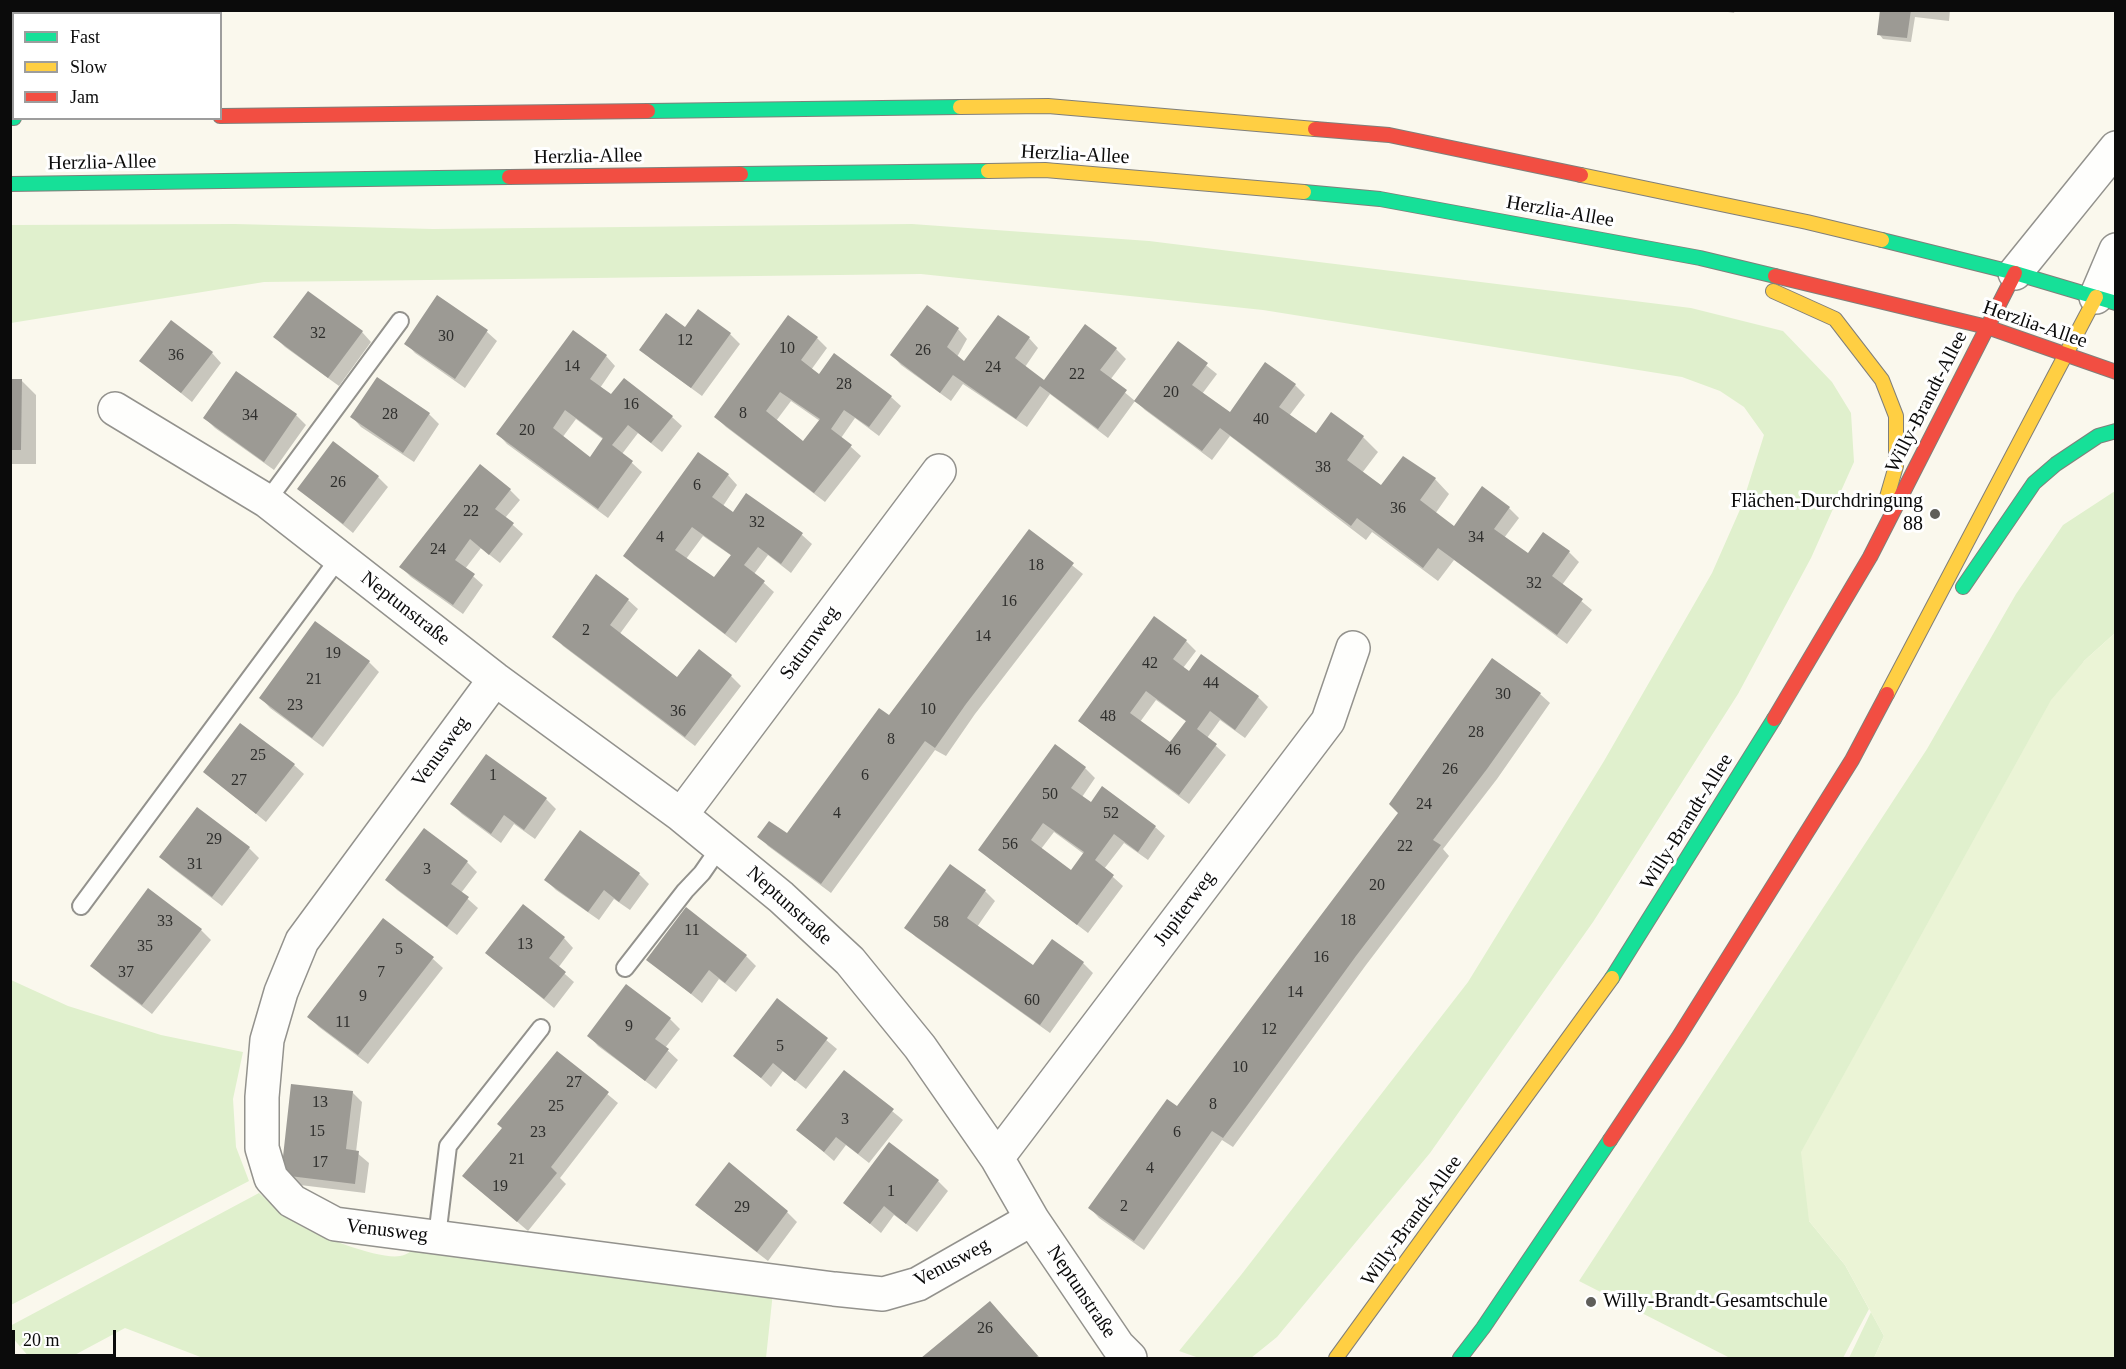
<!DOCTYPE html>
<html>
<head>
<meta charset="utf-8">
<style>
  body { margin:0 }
  #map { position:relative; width:2126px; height:1369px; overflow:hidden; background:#faf8ed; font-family:"Times New Roman",serif }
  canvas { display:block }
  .frame { position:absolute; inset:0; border:12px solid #0b0b0b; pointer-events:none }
  .legend { position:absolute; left:12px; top:12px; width:210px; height:108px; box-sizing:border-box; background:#fff; border:2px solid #9d9d9d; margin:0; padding:8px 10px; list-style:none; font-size:18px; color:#0b0b0b }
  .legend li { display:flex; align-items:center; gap:12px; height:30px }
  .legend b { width:30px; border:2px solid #9d9d9d }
  .scale { position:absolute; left:12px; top:1330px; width:104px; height:27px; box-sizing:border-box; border:3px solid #0b0b0b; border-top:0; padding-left:8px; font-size:18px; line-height:21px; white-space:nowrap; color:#0b0b0b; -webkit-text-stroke:4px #fff; paint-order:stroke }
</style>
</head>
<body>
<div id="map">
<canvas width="2126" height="1369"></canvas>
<div class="frame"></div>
<ul class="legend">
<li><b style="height:8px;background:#16e098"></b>Fast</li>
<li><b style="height:8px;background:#ffcf43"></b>Slow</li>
<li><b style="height:8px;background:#f24e42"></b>Jam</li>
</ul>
<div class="scale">20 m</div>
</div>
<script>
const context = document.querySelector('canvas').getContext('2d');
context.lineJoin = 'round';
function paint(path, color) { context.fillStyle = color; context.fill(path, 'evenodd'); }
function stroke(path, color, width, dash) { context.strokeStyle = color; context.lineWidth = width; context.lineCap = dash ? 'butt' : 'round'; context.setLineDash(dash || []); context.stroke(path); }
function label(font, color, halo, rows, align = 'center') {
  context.font = font + ' "Times New Roman",serif'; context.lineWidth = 6; context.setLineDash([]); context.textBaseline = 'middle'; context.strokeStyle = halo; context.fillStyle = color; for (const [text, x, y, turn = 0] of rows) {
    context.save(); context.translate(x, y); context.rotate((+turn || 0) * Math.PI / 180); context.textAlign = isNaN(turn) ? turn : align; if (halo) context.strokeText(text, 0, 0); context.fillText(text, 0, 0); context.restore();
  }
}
paint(new Path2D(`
  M235,224L433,229L912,224L1149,241L1691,308L1783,331L1832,382L1851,413L1854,462L1811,558L1738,694L1593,922L1430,1153L1277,1337L1251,1358H1199L1179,1351L1241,1275L1468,982L1604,761L1712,573L1742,505L1764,435L1744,407L1720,391L1682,377L1263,310L921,274L264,282L11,323V225Z
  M2115,491V633L2084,661L1809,1221L1845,1265L1869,1309L1843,1358H1730L1579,1281L1927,749L2016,594L2063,525Z
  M11,980L68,1006L161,1035L243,1052L233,1099L236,1147L249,1181L11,1305Z
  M259,1193C273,1206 287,1218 303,1227C321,1237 381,1260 400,1256C407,1255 411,1251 416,1247L773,1292L766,1358H203L125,1328L69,1358H30L11,1336L10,1326Z
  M1871,1312L1884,1336L1874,1358H1849Z`), '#e0f0cd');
paint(new Path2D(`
  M2115,633V1358H1874L1884,1336L1845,1265L1809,1221L1801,1152L2051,700L2084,661Z`), '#ebf4d6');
paint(new Path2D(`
  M1716,10H1735L1734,13Z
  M1882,10H1950L1949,21L1915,17L1911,42L1883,39L1879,34Z
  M438,297L487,332L497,341L465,388L415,353L406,343Z
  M685,329L730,334L740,344L702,396L651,359L641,349Z
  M958,329L967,339L957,357L964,363L1029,338L1038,348L1025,367L1044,382L1116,349L1126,359L1110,380L1135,401L1108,438L1050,394L1027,427L963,384L951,401L901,365L892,355Z
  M362,332L371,342L339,386L285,347L275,337Z
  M817,338L827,348L811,370L820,376L891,397L901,406L879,436L855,418L841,438L861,456L825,502L726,427L716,417ZM791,401L820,421L803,443L776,421Z
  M1178,343L1217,374L1202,394L1231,414L1295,385L1305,395L1289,416L1316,435L1363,437L1378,452L1362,473L1381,487L1435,479L1449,494L1435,514L1454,528L1509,508L1519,518L1504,538L1528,555L1543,534L1569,552L1579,562L1562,585L1592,610L1567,644L1454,560L1438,581L1372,532L1366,540L1230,436L1212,460L1145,410L1136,401Z
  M212,353L221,363L192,402L141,361Z
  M606,356L615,366L600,388L611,396L672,417L682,426L662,452L638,433L622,454L642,472L608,518L507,444L498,434ZM576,419L604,440L590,459L562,438Z
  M10,380H21L36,395V464H10Z
  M429,414L439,424L414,462L361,427L352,417Z
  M296,415L306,425L274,470L215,428L205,418Z
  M728,475L737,485L723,506L733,514L747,495L802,535L812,544L791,573L768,555L754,574L774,592L736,643L634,565L625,555ZM703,536L732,556L715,579L686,559Z
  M378,477L388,487L353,533L299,489Z
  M510,490L520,500L505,518L523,534L500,563L481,548L465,569L483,585L463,614L411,577L401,567Z
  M1029,531L1083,574L975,714L946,756L935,750L831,893L768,846L759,836L787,835L890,717Z
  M628,600L638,609L619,635L678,679L731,676L741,686L695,746L563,646L554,636Z
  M1155,618L1186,641L1196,651L1183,668L1190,673L1202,656L1258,697L1268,707L1245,738L1220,720L1207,738L1226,755L1189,804L1090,730L1080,721ZM1156,700L1187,722L1171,744L1140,722Z
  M369,662L379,672L323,747L270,708L261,698Z
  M1540,694L1550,703L1497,779L1443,849L1449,856L1366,965L1233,1147L1222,1140L1144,1250L1099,1218L1090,1208Z
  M1055,746L1085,768L1095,778L1082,797L1091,804L1155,827L1165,836L1148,860L1124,843L1104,869L1123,886L1088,933L990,859L980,850ZM1054,832L1084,854L1071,872L1041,849Z
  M294,765L304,774L266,822L205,772Z
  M546,799L556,809L535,839L514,824L501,843L462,814L452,804Z
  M580,832L639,874L649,884L630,910L614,899L599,920L556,890L546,880Z
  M249,848L259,858L222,906L171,867L161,857Z
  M467,862L477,872L461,893L478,908L457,935L397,890L387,880Z
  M950,866L985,891L995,901L977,927L1033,967L1052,941L1083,963L1093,973L1050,1033L916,937L906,927Z
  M201,930L211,940L152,1014L101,975L92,965Z
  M564,938L573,948L558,968L574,982L554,1008L487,953Z
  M746,956L756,966L736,992L719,979L702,1003L648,959Z
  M433,959L443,968L368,1064L319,1027L309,1017Z
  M778,1000L837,1049L806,1089L783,1071L771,1087L735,1055Z
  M670,1019L680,1029L665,1048L678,1060L656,1089L598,1046L589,1036Z
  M558,1053L618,1103L560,1178L566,1184L528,1231L464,1176L504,1129Z
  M844,1072L903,1120L869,1163L846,1145L834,1161L798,1130Z
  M352,1092L362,1102L356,1152L369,1163L365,1193L292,1184L283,1175Z
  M890,1144L938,1181L948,1191L917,1232L894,1215L881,1233L845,1203Z
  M697,1204L787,1212L797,1222L768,1261L707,1214Z
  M990,1303L1040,1358H924Z`), '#0003');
paint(new Path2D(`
  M1880,10H1911L1907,38L1877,35Z
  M308,291L363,331L328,378L273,337Z
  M437,295L488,330L455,379L404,344Z
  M927,305L959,328L947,347L964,361L998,315L1030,337L1015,358L1044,380L1085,324L1117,348L1100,370L1127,390L1098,429L1040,386L1016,419L953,375L940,393L890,355Z
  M698,309L731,333L691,388L639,350L666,313L685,327Z
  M788,315L818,337L801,360L819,374L834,353L892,396L869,427L844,410L831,429L852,445L814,493L714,417ZM780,392L820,419L803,441L766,411Z
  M171,320L213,352L181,393L139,361Z
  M573,330L607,355L590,379L611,394L624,378L673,416L651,443L628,425L612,445L633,461L598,509L496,434ZM565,410L603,438L590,457L553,428Z
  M1178,341L1208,363L1192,385L1230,412L1265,362L1296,384L1279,407L1316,433L1331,412L1364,436L1347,460L1381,485L1403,456L1436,478L1420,500L1454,526L1482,486L1510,507L1494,529L1528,553L1543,532L1570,551L1552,576L1583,599L1557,635L1438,548L1423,568L1357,518L1351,526L1220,428L1202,451L1134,401Z
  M236,371L297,414L264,462L203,418Z
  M377,377L430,413L403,453L350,417Z
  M10,379H22L21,450H10Z
  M333,441L379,476L343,524L297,489Z
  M698,452L729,474L712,497L733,512L746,493L803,533L781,564L758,547L744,565L765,581L725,634L623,556ZM692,527L731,555L714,577L675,550Z
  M480,464L511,489L495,509L514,523L489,555L470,539L455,560L475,574L453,605L399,567Z
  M1029,529L1074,563L966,704L935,748L925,741L821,884L757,837L769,821L787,833L879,708L889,715Z
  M596,574L629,599L610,625L677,677L699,649L732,675L685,737L552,637Z
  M1154,616L1187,640L1173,659L1189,671L1201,654L1259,696L1235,730L1210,711L1197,729L1217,744L1179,795L1078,721ZM1146,691L1186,721L1170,742L1130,713Z
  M315,621L370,661L312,738L259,698Z
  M1492,658L1541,693L1487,769L1433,840L1441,845L1356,956L1249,1103L1223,1138L1212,1131L1134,1241L1088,1208L1167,1099L1177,1106L1398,813L1389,804Z
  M240,723L295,764L256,814L203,772Z
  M1055,744L1086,767L1071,788L1091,802L1102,786L1156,826L1138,852L1114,834L1095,860L1114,875L1077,925L978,850ZM1043,823L1084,852L1071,870L1031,840Z
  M486,754L547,798L524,830L504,815L491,834L450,804Z
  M197,807L250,847L212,897L159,857Z
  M424,828L468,861L451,884L469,897L447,927L385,880Z
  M580,830L640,873L619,902L604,890L588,912L544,880Z
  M950,864L986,890L967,918L1033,965L1052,939L1084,962L1040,1025L904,928Z
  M148,888L202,929L142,1005L90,966Z
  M523,904L565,937L549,958L566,972L544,999L485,953Z
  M686,907L747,955L725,983L709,970L691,994L646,960Z
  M383,918L434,957L358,1055L307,1017Z
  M626,984L671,1018L655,1039L669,1049L645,1081L587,1036Z
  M777,998L828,1038L795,1081L773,1063L761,1078L733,1056Z
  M557,1051L609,1092L551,1167L557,1173L517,1222L462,1176L502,1128L497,1124Z
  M844,1070L894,1109L858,1154L836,1137L824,1152L796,1130Z
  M291,1084L353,1091L346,1149L359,1151L355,1184L281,1175Z
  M889,1142L939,1180L906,1224L884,1206L870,1224L843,1203Z
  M729,1162L788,1211L757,1252L695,1205Z
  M990,1301L1038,1356L1035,1358H921Z`), '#9c9a94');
const lane = new Path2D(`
  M267,501L400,321
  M81,906L339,558
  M625,968L685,891L702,873L720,847
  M437,1237L448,1146L541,1028`);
const street = new Path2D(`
  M2015,273L2116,148
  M2096,297L2116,250
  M115,409L267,501L495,679L681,815L781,897L850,961L920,1047L997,1158L1032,1219L1118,1346L1130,1358
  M495,679L302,941L281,992L267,1040L262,1097V1148L271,1178L292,1201L335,1224L834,1289L883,1294L918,1284L1032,1219
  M681,815L939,471
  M997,1158L1328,721L1353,648`);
const fast = new Path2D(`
  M648,111L960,107
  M10,118H14
  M741,174L988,171
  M10,184L509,177
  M1304,192L1380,199L1700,258L1775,276
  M1882,240L2015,273L2116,303
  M1963,587L2034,483L2056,464L2098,436L2116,431
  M1612,978L1774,719
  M1460,1358L1483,1328L1610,1140`);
const slow = new Path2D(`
  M960,107L1048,106L1315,129
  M988,171L1045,170L1304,192
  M1581,175L1807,222L1882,240
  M1773,291L1835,319L1882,380L1896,416V466L1887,497
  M1887,694L2096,297
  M1336,1358L1612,978`);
const jam = new Path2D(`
  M220,116L648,111
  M1315,129L1389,135L1581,175
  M509,177L741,174
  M1775,276L1987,327L2116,372
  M1774,719L1870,557L2015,273
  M1610,1140L1678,1038L1852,760L1887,694`);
stroke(lane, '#93928d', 20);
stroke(street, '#93928d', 36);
stroke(fast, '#807f7a', 16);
stroke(slow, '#807f7a', 16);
stroke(jam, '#807f7a', 16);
stroke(lane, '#fefefc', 16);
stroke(street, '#fefefc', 33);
stroke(fast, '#16e098', 14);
stroke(slow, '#ffcf43', 14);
stroke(jam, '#f24e42', 14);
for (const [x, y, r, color] of [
  [1935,514,6,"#5f5e5a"],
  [1591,1302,6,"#5f5e5a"]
]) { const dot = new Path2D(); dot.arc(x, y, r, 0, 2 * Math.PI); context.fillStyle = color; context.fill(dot); stroke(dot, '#fff', 2); }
label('16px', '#2f2f2d', null, [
  ["32",318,334],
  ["30",446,337],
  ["12",685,341],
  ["10",787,349],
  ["26",923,351],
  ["36",176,356],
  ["14",572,367],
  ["24",993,368],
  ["22",1077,375],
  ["28",844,385],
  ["20",1171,393],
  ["16",631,405],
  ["8",743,414],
  ["28",390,415],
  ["34",250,416],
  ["40",1261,420],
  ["20",527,431],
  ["38",1323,468],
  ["26",338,483],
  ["6",697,486],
  ["36",1398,509],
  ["22",471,512],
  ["32",757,523],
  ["4",660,538],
  ["34",1476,538],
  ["24",438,550],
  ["18",1036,566],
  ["32",1534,584],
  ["16",1009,602],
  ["2",586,631],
  ["14",983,637],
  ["19",333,654],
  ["42",1150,664],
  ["21",314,680],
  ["44",1211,684],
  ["30",1503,695],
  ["23",295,706],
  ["10",928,710],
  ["36",678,712],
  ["48",1108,717],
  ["28",1476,733],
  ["8",891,740],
  ["46",1173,751],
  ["25",258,756],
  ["26",1450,770],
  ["1",493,776],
  ["6",865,776],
  ["27",239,781],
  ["50",1050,795],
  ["24",1424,805],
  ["4",837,814],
  ["52",1111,814],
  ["29",214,840],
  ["56",1010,845],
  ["22",1405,847],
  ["31",195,865],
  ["3",427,870],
  ["20",1377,886],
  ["18",1348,921],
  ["33",165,922],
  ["58",941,923],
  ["11",692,931],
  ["13",525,945],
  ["35",145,947],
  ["5",399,950],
  ["16",1321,958],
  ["37",126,973],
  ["7",381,973],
  ["14",1295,993],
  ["9",363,997],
  ["60",1032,1001],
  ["11",343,1023],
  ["9",629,1027],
  ["12",1269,1030],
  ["5",780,1047],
  ["10",1240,1068],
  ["27",574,1083],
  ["13",320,1103],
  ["8",1213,1105],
  ["25",556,1107],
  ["3",845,1120],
  ["15",317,1132],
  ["23",538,1133],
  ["6",1177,1133],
  ["21",517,1160],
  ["17",320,1163],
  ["4",1150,1169],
  ["19",500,1187],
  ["1",891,1192],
  ["2",1124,1207],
  ["29",742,1208],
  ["26",985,1329]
]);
label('20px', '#0b0b0b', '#fff', [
  ["Herzlia-Allee",1075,155,3],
  ["Herzlia-Allee",588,157,-1],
  ["Herzlia-Allee",102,163,-1],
  ["Herzlia-Allee",1560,212,10],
  ["Herzlia-Allee",2035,325,19],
  ["Willy-Brandt-Allee",1927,402,-63],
  ["Neptunstraße",405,609,38],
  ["Saturnweg",810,643,-54],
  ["Venusweg",441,752,-54],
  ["Willy-Brandt-Allee",1687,822,-58],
  ["Neptunstraße",789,906,42],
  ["Jupiterweg",1185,909,-53],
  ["Willy-Brandt-Allee",1412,1221,-54],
  ["Venusweg",387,1231,7],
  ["Venusweg",952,1263,-28],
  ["Neptunstraße",1081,1292,56]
]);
label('20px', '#0b0b0b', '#fff', [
  ["Flächen-Durchdringung",1923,502],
  ["88",1923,525],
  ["Willy-Brandt-Gesamtschule",1603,1302,"left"]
], 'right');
</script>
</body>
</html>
